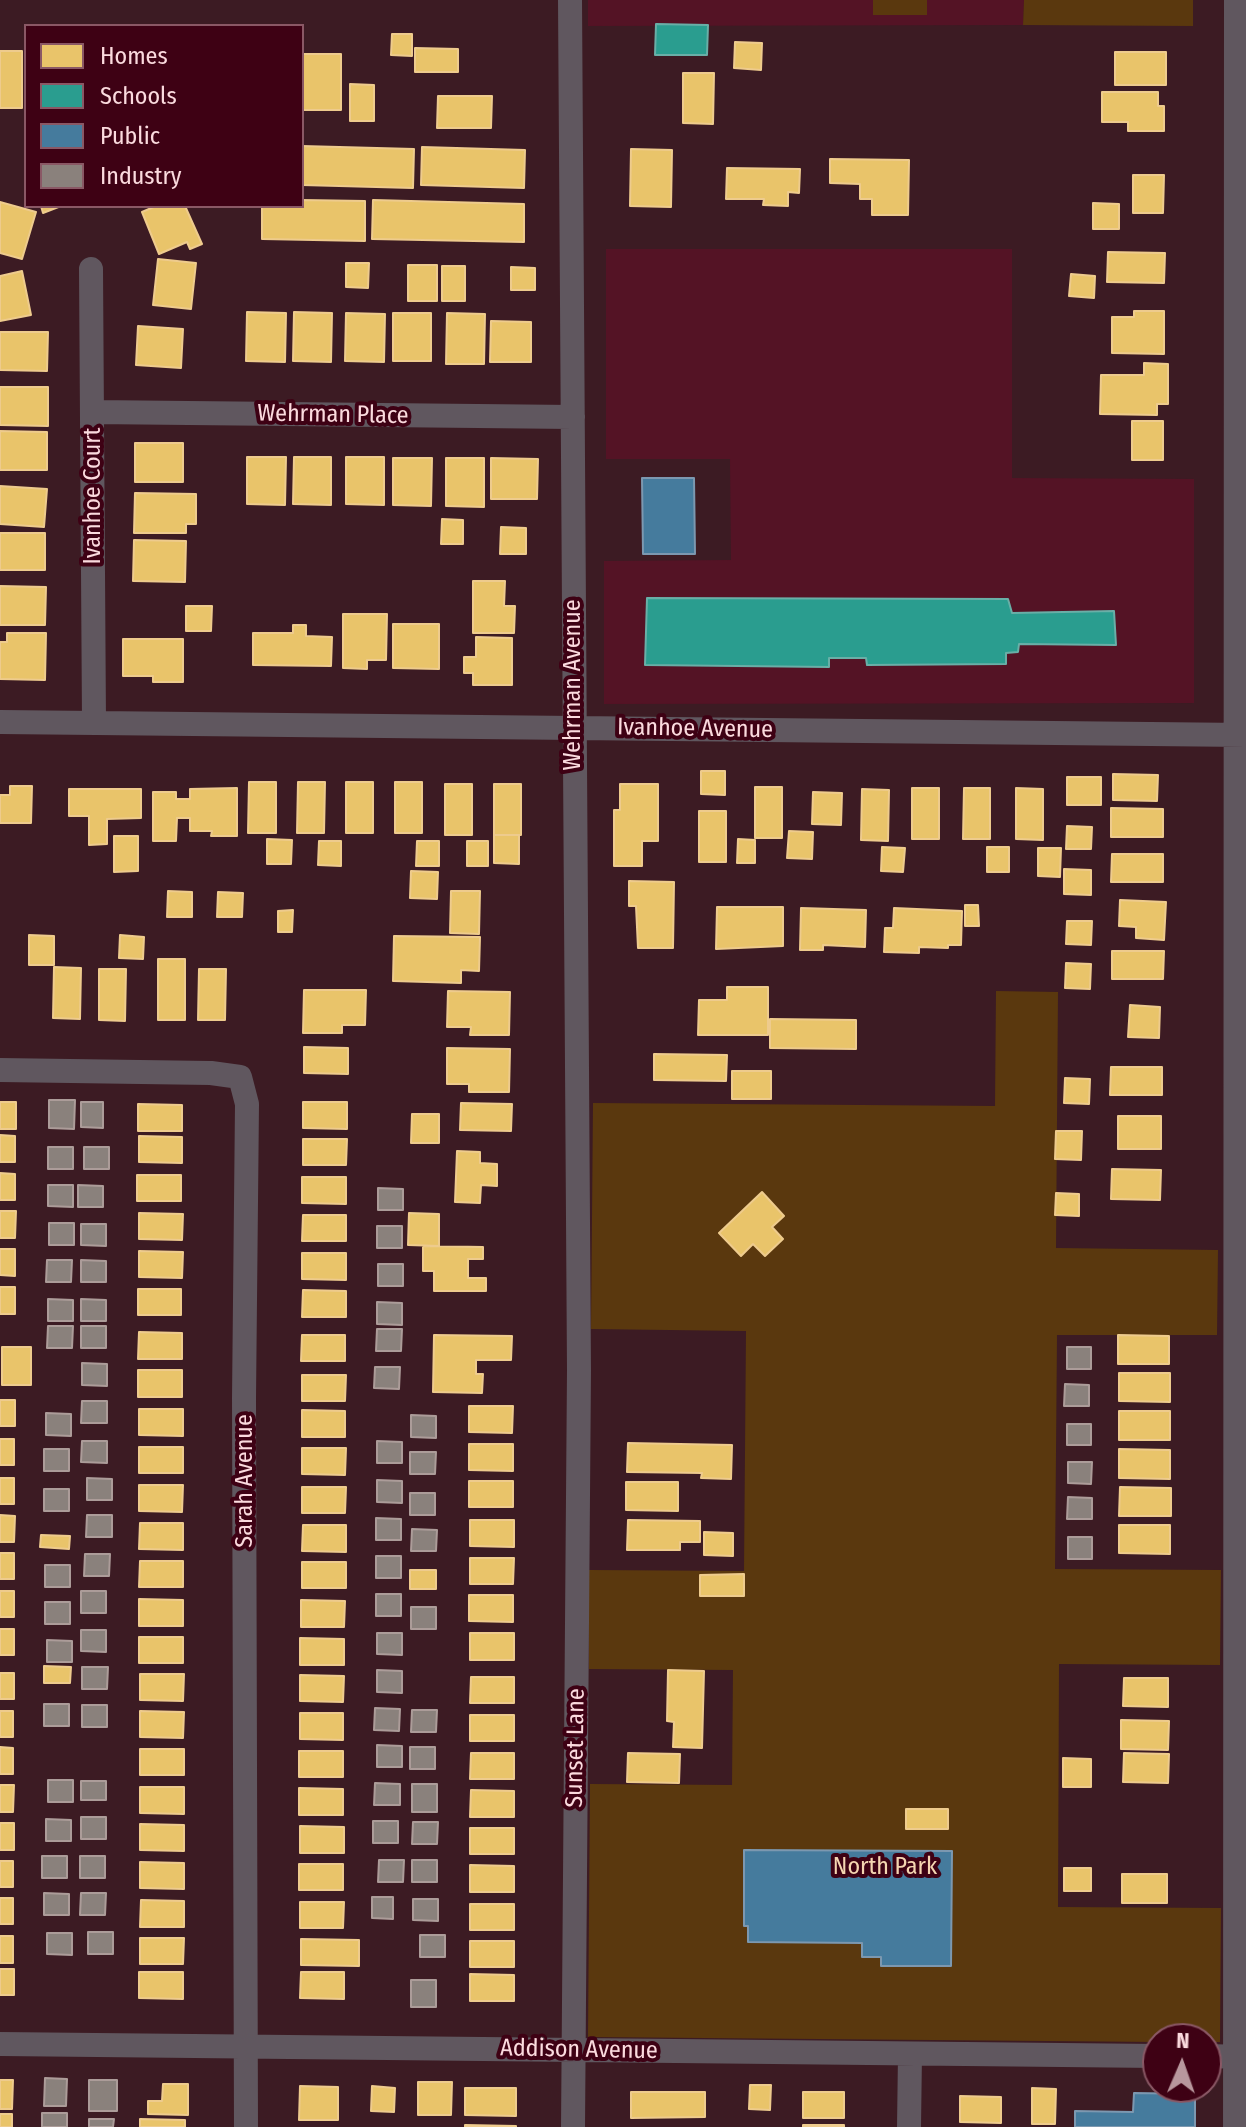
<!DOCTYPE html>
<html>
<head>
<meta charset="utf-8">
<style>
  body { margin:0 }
  #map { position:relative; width:1246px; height:2127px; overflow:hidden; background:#3c1b23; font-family:"Fira Sans Condensed",sans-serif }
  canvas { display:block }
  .legend { position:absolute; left:24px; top:24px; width:280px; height:184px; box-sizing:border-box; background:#3e0114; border:2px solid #8a5865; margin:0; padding:10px 14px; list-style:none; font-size:24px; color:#fbdade }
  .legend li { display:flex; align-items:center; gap:16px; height:40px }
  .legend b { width:40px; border:2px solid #8a5865 }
  .north { position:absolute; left:1142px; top:2023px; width:80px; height:80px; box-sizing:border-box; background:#3e0114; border:2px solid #8a5865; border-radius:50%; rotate:2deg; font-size:22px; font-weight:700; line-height:32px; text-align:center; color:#fbdade }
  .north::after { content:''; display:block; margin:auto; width:28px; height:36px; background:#b8979d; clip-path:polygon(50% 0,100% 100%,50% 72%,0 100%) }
</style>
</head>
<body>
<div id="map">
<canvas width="1246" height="2127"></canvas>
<ul class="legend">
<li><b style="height:22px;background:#e9c46a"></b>Homes</li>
<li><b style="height:22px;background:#2a9d8f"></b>Schools</li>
<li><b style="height:22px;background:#457b9d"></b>Public</li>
<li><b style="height:22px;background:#8a817c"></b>Industry</li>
</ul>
<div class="north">N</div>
</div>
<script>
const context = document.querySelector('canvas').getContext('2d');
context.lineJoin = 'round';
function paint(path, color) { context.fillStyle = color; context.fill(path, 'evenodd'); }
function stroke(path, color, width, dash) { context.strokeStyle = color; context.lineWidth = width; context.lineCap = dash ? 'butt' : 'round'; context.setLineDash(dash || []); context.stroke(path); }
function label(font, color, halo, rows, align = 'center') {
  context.font = font + ' "Fira Sans Condensed",sans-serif'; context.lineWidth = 8; context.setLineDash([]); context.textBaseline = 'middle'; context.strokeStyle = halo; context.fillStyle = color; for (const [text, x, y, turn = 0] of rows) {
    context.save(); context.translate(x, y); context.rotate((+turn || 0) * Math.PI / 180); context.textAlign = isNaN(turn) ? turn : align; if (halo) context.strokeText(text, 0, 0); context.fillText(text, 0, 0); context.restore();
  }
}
paint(new Path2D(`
  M588,0H1024L1023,25L588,26Z
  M606,249H1012V478L1194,479V703L604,704V561L731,560L730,459H606Z`), '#541325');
paint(new Path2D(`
  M873,0H927V15H873Z
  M1024,0H1193V26L1023,25Z
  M996,991L1058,992L1056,1248L1218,1250L1217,1335H1057L1055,1569L1221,1570L1220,1665L1059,1664L1058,1907L1221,1908L1220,2042H1206V2039H1158V2042L588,2037L590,1784L732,1785L733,1670L589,1669V1570L744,1571L746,1331L591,1329L593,1103L995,1106Z`), '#5a380e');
const homes = new Path2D(`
  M392,34H412V56L391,55Z
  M735,42L762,43L761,70L734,68Z
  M415,48L458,49V72H415Z
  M0,51H22V108H0Z
  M1115,52H1166V85H1115Z
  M302,54H341V110H302Z
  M683,73H714L713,124L683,123Z
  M350,84L374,85V121H350Z
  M1102,92H1158V106H1164V131H1128V122H1102Z
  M438,96H492L491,128H437Z
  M302,146L414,149L413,188L302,185Z
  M422,147L525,150L524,188L421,185Z
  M631,149L672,150L671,207L630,206Z
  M830,159L909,160L908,215H872V199H860V184L830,183Z
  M727,168L800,169L799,193L788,192V206L763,205L764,199H726Z
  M1133,175H1164L1163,213H1133Z
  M302,200L365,201V241L262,239V206H302Z
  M373,200L524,204V242L372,239Z
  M0,202L36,212L22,259L0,253Z
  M1093,203L1119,204V229H1093Z
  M41,206H61L43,213Z
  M156,206H185L202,244L190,249L187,242L159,254L142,212Z
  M1108,252L1165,253L1164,283L1107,282Z
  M158,259L196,263L191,309L153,305Z
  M346,263H369L368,288L346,287Z
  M408,265H437V301H408Z
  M442,266H465V301H442Z
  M511,267L535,268V290H511Z
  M22,271L31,315L0,321V276Z
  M1071,274L1095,276L1094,298L1069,296Z
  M1134,311H1164V354L1112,353V317H1134Z
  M247,312L286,313L285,362L246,361Z
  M294,312L332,313L331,362L293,361Z
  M346,313L385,314L384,362L345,361Z
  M393,313H431V361H393Z
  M447,313L485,314L484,364H446Z
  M491,321L531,322V362H490Z
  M138,326L183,329L181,368L136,365Z
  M0,332H48L47,371L0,370Z
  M1144,363L1168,364V404H1157V415L1100,414L1101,375H1144Z
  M0,387H48V426L0,425Z
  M1132,421H1163V460H1132Z
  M0,431L47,432V470H0Z
  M135,443H183V482H135Z
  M247,457H286L285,505L247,504Z
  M294,457H331V505L293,504Z
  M346,457H384V505L346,504Z
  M393,458H432L431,506L393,505Z
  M446,458H484V507L446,506Z
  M491,458L538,459L537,499H491Z
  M0,486L47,489L44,527L0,524Z
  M135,493L196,494V524H186V533H134Z
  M442,519L463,520V544H441Z
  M501,527L526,528V554H500Z
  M0,533H45V570H0Z
  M134,540L186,541L185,582L133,581Z
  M473,581H505L504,606H515L514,633H473Z
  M0,586L46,587L45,625H0Z
  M186,606H212L211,631H186Z
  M343,614H387L386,660H367V669L343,668Z
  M393,624H439V669L393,668Z
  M293,625H306V636L332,637L331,666L253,665V633H293Z
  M7,633H46L45,680L0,679V642H7Z
  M476,637L512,638V685H473V673H464V657H476Z
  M123,639H183V682H153V676H123Z
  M701,771H725V795L701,794Z
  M1113,774L1158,775L1157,801L1113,800Z
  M1067,777H1101V805H1067Z
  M249,782H276V833H248Z
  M298,782H325L324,833H297Z
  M346,782H373V833H346Z
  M395,782H422V833H395Z
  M445,784H472V835H445Z
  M494,784H521V835H494Z
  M620,784H658V841H642V866H614V810H620Z
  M10,786H32L31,823H0V795H10Z
  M755,787H782V838H755Z
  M237,788V836H211L212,831H190V818H177L176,841H153V792H176V799H190V789Z
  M912,788H939V839H912Z
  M964,788H990V839H963Z
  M1016,788L1043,789V840L1016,839Z
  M69,789H141V818L107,819V844L89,845V816H69Z
  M862,789L889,790L888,841L861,840Z
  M813,792L842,793L841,825L812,824Z
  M1111,808L1163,809V837H1111Z
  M699,811H726V862H699Z
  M1067,826L1092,827L1091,849H1066Z
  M789,831L813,832L812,859L787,858Z
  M494,835H519V864L494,863Z
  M114,836H138V871L114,872Z
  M267,839L292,840L291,864H267Z
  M738,839L755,840V863H737Z
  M319,841H341V866L318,865Z
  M417,841H439V866H416Z
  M467,841H488V866H467Z
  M882,847L905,848L903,872L881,871Z
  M987,847H1009V872H987Z
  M1038,848H1061L1060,877L1038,876Z
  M1112,854H1163V882H1111Z
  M1064,869L1091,870V895L1064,894Z
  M411,871L438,872L437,899L410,898Z
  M629,881L674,882L673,948H638L636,906H629Z
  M168,891L192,892V917H167Z
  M451,891H480L479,934L450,933Z
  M218,892L243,893L242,917H217Z
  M1120,900L1166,902L1164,940L1136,938V927L1119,926Z
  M965,905H978L979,926H965Z
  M717,907H783V946L716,949Z
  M801,908L866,910L865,947L823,945V950H800Z
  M894,908L962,911L961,945H948V948L919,947V953L884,952L885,928H893Z
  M293,910L292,932H278V911Z
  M1067,921H1092L1091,945L1066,944Z
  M29,935L54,936V965H29Z
  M120,935L144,937L143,959L119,958Z
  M394,936L480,937L479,971L461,970V983L393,981Z
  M1112,951H1164L1163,979H1112Z
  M158,959H185V1020H158Z
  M1066,963L1091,964L1090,989L1065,988Z
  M54,967L81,968L80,1019L53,1018Z
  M99,969H126L125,1021L99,1020Z
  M199,969H226L225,1020H198Z
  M727,987H768V1035H698L699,1000H727Z
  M304,990H366L365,1025H342V1033H303Z
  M448,991L510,992L509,1035H470L471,1027H447Z
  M1130,1005L1160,1007L1159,1038L1128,1037Z
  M770,1019L856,1020V1049L770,1048Z
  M304,1047L348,1048V1074L304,1073Z
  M447,1048L510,1049L509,1092H469V1084H447Z
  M654,1054L727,1055L726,1081L654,1080Z
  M1111,1067H1162V1095H1110Z
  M732,1071H771V1099H732Z
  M1065,1078L1090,1079L1089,1104L1064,1103Z
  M0,1102H16V1129H0Z
  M303,1102H347V1129L303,1128Z
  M461,1103L512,1104L511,1131L460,1130Z
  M138,1104L182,1105V1131H138Z
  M412,1114H439V1143H411Z
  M1118,1116H1161V1149H1118Z
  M1056,1131H1082L1081,1160L1055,1159Z
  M0,1135L15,1136V1162H0Z
  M139,1136L182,1137V1163L139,1162Z
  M303,1139H347L346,1165H303Z
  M457,1151L480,1152V1163L497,1164V1186L481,1185L480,1203L455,1202Z
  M1112,1169L1161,1170L1160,1200L1111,1199Z
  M0,1173L15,1174V1200H0Z
  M137,1175H181V1201H137Z
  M302,1177H346V1204L302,1203Z
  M762,1192L784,1216L772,1227L783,1239L765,1256L753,1244L741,1256L719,1233Z
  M1056,1193L1079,1194V1216L1055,1215Z
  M0,1211H16L15,1238H0Z
  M139,1213L183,1214L182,1240L139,1239Z
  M409,1213L439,1214V1246L408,1245Z
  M303,1215H346V1241H302Z
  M423,1246L483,1247V1259H468V1278H486V1291H434V1271H423Z
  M0,1249H15V1276L0,1275Z
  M139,1251L183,1252L182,1278L139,1277Z
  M302,1253H346V1280L302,1279Z
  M0,1287H15V1314H0Z
  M138,1289H181V1315H138Z
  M303,1290L346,1291V1317H302Z
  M139,1332L182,1333V1359H138Z
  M302,1335H345V1361H301Z
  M434,1335L512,1336L511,1360H476V1374H483L482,1393L433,1392Z
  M1118,1335L1169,1336V1364H1118Z
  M2,1347H31V1385H2Z
  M138,1370H182V1397H138Z
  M1119,1373H1170V1402L1119,1401Z
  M302,1375H346L345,1401H302Z
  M0,1400H15V1426H0Z
  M469,1406H513L512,1433L469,1432Z
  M139,1409H183V1436L139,1435Z
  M302,1410L345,1411V1437H302Z
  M1119,1411H1170V1440H1119Z
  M0,1439H14V1465H0Z
  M628,1443L732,1445L731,1479L701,1478L702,1473L627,1472Z
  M469,1444H513V1471L469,1470Z
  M139,1447H183V1473H139Z
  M302,1448H346L345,1475L302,1474Z
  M1119,1449L1170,1450V1479L1119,1478Z
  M0,1478H14V1504H0Z
  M469,1481H513V1507H469Z
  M626,1482H678V1511L626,1510Z
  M139,1485H183L182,1512L139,1511Z
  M302,1487H346L345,1513H302Z
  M1120,1487L1171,1488V1516H1119Z
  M0,1515L15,1516L14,1542H0Z
  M470,1520H514V1547L470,1546Z
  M628,1520L700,1521V1542H680V1550H627Z
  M140,1523H183V1550L139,1549Z
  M303,1525H346V1552L302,1551Z
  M1119,1525H1170V1554L1119,1553Z
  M704,1532L733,1533V1556L704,1555Z
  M41,1535L70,1536L69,1549L40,1547Z
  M0,1553H14V1579H0Z
  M470,1558H514L513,1584H470Z
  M140,1561H183V1587H139Z
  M302,1562H346V1588H302Z
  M410,1570H436V1589H410Z
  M744,1574V1596H700V1575Z
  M0,1591H14V1617H0Z
  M469,1595H513V1622L469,1621Z
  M139,1599L183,1600V1626H139Z
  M301,1600L345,1601L344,1627H301Z
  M0,1629H14V1655H0Z
  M470,1633H514V1660H470Z
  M139,1637H183V1663H139Z
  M300,1638L344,1639V1665H300Z
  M44,1666L71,1667L70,1683H44Z
  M668,1670L704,1671L702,1748L673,1747L674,1722L667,1721Z
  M0,1673H14V1699H0Z
  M140,1674H184L183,1701L140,1700Z
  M300,1675L344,1676L343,1702L300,1701Z
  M471,1677H514V1703H470Z
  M1124,1678H1168V1707L1123,1706Z
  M0,1711H13V1737H0Z
  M140,1711L184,1712L183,1738L140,1737Z
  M300,1713H343V1740L300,1739Z
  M470,1715H514V1741H470Z
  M1121,1720L1169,1721L1168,1750L1121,1749Z
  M0,1747L13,1748V1774H0Z
  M140,1749H184V1775H140Z
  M299,1751H343V1777H299Z
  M471,1753H514V1779H470Z
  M628,1753L680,1754L679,1783L627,1782Z
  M1124,1753L1169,1754L1168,1783L1123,1782Z
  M1063,1758L1091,1759V1787H1063Z
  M0,1785H14L13,1812H0Z
  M140,1787H184V1814L140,1813Z
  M299,1788L343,1789V1815H299Z
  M471,1790L514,1791V1817H470Z
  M906,1809H948V1829H906Z
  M0,1823H14V1850H0Z
  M140,1824L184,1825V1851L140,1850Z
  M300,1826L344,1827V1853H300Z
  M470,1828H514V1854H470Z
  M0,1861H13V1887H0Z
  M140,1862L184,1863V1889L140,1888Z
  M299,1864H343V1890H299Z
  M470,1865L514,1866V1892H470Z
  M1064,1868H1091V1891H1064Z
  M1122,1874H1167V1903H1122Z
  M0,1898H13V1924H0Z
  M141,1900L184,1901V1927H140Z
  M300,1902H344L343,1928H300Z
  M470,1904H514V1930H470Z
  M0,1936H13V1963H0Z
  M140,1938H184L183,1964H140Z
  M301,1939L359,1940V1966L301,1965Z
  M470,1941H514V1967H470Z
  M0,1969H14V1995H0Z
  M139,1972H183V1999L139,1998Z
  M301,1972H344V1999L300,1998Z
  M470,1974L514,1975V2001H470Z
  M0,2080H13L12,2109H0Z
  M418,2082H452L451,2115H418Z
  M163,2084H188V2115L148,2114V2101H162Z
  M750,2085H771L770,2110L749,2109Z
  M300,2086L338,2087V2120H299Z
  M372,2086L395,2088L394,2112L371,2111Z
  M465,2088H516V2116L465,2115Z
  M1032,2088L1056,2089L1055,2124H1032Z
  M631,2092H705V2117L631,2118Z
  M803,2092H844V2118H803Z
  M960,2096L1001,2097V2123L960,2122Z
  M0,2114H12V2127H0Z
  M140,2119L185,2120V2127H140Z
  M465,2125L516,2126V2127H465Z
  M803,2125H844V2127H803Z`);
paint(homes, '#e9c46a');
stroke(homes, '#eecb8d', 2);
const schools = new Path2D(`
  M656,24L708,25L707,55H655Z
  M647,598L1008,599L1012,613L1114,611L1116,645L1019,644L1018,652L1006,653V664L867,665L866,658H829V667L645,665Z`);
paint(schools, '#2a9d8f');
stroke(schools, '#69afa7', 2);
const public = new Path2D(`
  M642,478H694L695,554H643Z
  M744,1850L952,1851L951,1966H881V1957H862V1943L748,1942V1926H744Z
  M1134,2093L1195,2094V2127H1075V2111L1133,2112Z`);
paint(public, '#457b9d');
stroke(public, '#7c98b0', 2);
const industry = new Path2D(`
  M49,1100H75L74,1129L49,1128Z
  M81,1102H103V1128L81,1127Z
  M48,1147H73V1169H48Z
  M84,1147H109V1169H84Z
  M48,1185H73V1207L48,1206Z
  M78,1185L103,1186V1207H78Z
  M378,1188L403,1189V1210H378Z
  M49,1223H74V1245H49Z
  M81,1224H106V1246L81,1245Z
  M377,1226H402V1248H377Z
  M47,1260H72L71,1282H46Z
  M81,1260L106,1261V1282H81Z
  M378,1264H403V1286H378Z
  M48,1299L73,1300V1321H48Z
  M81,1299L106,1300V1321H81Z
  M377,1302L402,1303V1325L377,1324Z
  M48,1326H73L72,1348H47Z
  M81,1326H106V1348H81Z
  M377,1329H402L401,1351H376Z
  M1067,1347H1091V1369H1067Z
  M82,1363L107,1364V1386L82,1385Z
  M375,1367H400L399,1389L374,1388Z
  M1065,1384L1089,1385V1406H1064Z
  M82,1401H107V1423H81Z
  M46,1413L71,1414V1436L46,1435Z
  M411,1415L436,1416V1438L411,1437Z
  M1067,1424H1091V1445H1067Z
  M82,1441H107V1463L81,1462Z
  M377,1441L402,1442V1463H377Z
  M44,1449H69V1471H44Z
  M410,1452H436L435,1474H410Z
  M1068,1462H1092L1091,1484L1068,1483Z
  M87,1478L112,1479V1500H87Z
  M377,1480L402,1481V1503L377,1502Z
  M44,1489H69V1511H44Z
  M410,1493H435V1515H410Z
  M1068,1497L1092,1498V1519H1067Z
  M87,1515H112V1537H86Z
  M376,1518L401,1519V1540H376Z
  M412,1529L437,1530L436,1551H411Z
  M1068,1537H1092V1559H1068Z
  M85,1554H110L109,1576H84Z
  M376,1556H401V1578H376Z
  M45,1565H70V1587H45Z
  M81,1591H106V1613H81Z
  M376,1594H401V1616H376Z
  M45,1602H70V1624H45Z
  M411,1607H436V1629H411Z
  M81,1630H106V1652L81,1651Z
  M377,1633H402V1655L377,1654Z
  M47,1640L72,1641V1662H47Z
  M82,1667H108L107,1689H82Z
  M377,1670L402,1671V1693L377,1692Z
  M44,1704H69V1726H44Z
  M82,1705H107V1727H82Z
  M375,1708L400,1709L399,1731L374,1730Z
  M412,1710H437L436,1732H411Z
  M377,1745L402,1746V1767H377Z
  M410,1747H435V1769H410Z
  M48,1780H73V1802H48Z
  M81,1781H106V1800H81Z
  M375,1783L400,1784V1805H374Z
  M412,1784H437V1812H412Z
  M81,1817H106V1839H81Z
  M46,1819L71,1820V1841H46Z
  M373,1821H398V1843H373Z
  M413,1822H438L437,1844H412Z
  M42,1856H67V1878H42Z
  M80,1856H105V1878H80Z
  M379,1860H404L403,1882H378Z
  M412,1860H437V1882H412Z
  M44,1893L69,1894V1915H44Z
  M81,1893H106L105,1915H80Z
  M372,1897H393V1919L372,1918Z
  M413,1899H438V1921L413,1920Z
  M88,1932H113V1954H88Z
  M47,1933H72V1955L47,1954Z
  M420,1935H445V1957H420Z
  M411,1980H436V2007H411Z
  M45,2078L67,2079L66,2106H44Z
  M89,2080H117V2111H89Z
  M42,2113H67V2127H42Z
  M89,2119H114L113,2127H89Z`);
paint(industry, '#8a817c');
stroke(industry, '#ac9c99', 2);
stroke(new Path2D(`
  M570,0L579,1370L573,2127
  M91,269L94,723
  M93,412L573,417
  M0,722L1246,735
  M0,1070L211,1073L240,1077L247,1104L244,1398L246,2127
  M0,2044L1158,2056
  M1206,2056L1246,2057
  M909,2127L910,2054
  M1235,2127L1236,0`), '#60575f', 24);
label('24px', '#fbdade', '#3e0114', [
  ["Wehrman Place",333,415,1],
  ["Ivanhoe Court",93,496,-90],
  ["Wehrman Avenue",573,685,-90],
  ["Ivanhoe Avenue",695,729,1],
  ["Sarah Avenue",245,1481,-90],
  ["Sunset Lane",576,1748,-89],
  ["Addison Avenue",579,2050,1]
]);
label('24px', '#f5d5b1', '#3e0114', [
  ["North Park",885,1867]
]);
</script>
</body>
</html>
